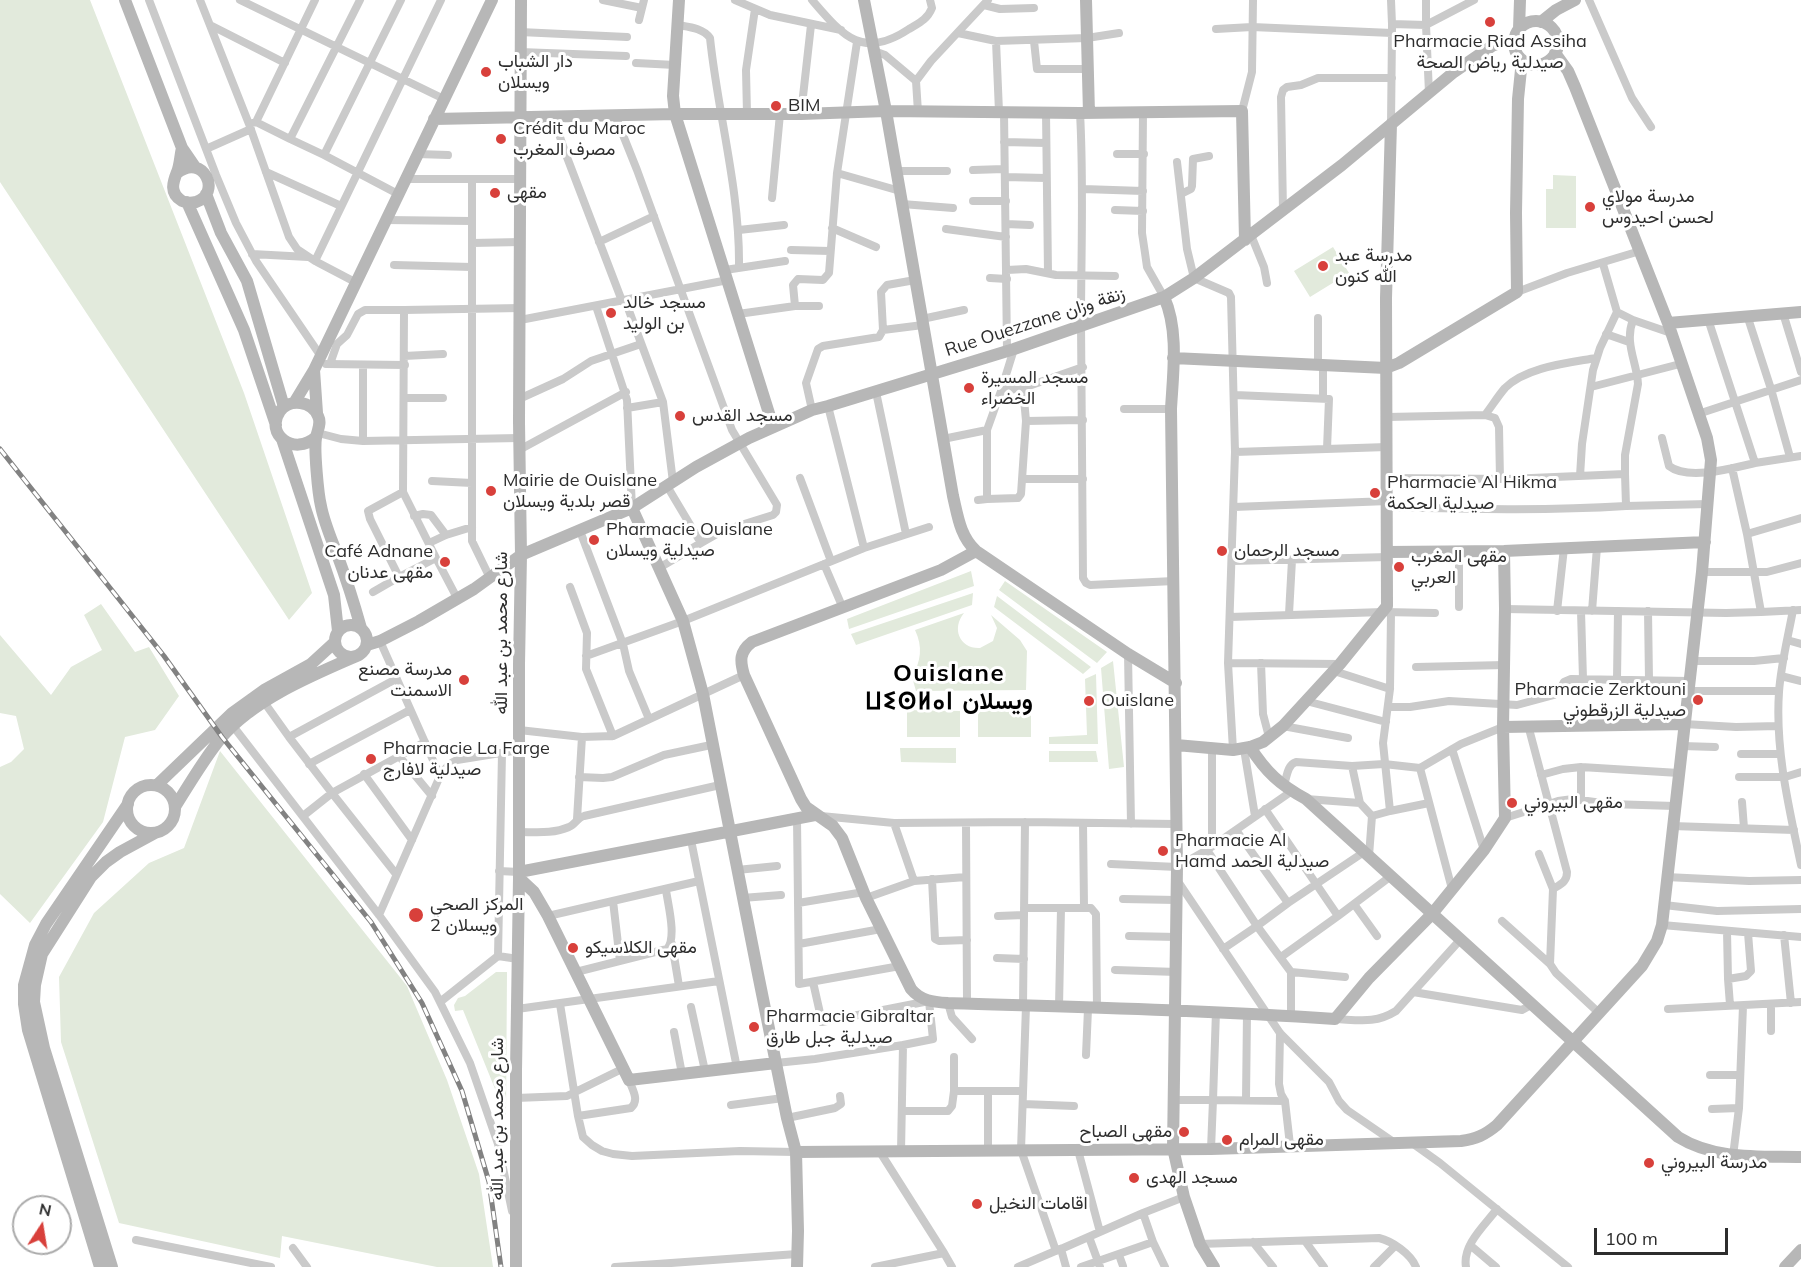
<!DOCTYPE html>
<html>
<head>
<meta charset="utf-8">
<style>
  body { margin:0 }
  #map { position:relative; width:1801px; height:1267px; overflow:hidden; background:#fff; font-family:Mulish,sans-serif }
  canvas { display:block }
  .north { position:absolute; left:12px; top:1195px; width:60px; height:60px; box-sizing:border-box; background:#fff; border:2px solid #ababab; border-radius:50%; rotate:12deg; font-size:16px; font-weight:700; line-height:24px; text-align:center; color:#2d2d2d }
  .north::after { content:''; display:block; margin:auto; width:21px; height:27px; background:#d8403b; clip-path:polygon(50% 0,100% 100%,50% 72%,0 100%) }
  .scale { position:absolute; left:1594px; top:1228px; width:134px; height:27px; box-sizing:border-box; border:3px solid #2d2d2d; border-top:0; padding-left:8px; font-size:18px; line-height:21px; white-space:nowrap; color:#2d2d2d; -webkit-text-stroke:4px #fff; paint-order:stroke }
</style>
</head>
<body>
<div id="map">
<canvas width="1801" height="1267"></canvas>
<div class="north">N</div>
<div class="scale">100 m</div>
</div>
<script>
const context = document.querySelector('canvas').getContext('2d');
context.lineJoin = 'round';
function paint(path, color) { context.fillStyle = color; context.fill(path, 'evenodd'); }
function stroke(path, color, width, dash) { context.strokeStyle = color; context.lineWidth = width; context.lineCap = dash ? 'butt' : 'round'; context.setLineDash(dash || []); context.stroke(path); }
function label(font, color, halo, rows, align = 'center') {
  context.font = font + ' Mulish,Vazirmatn,"Noto Sans Tifinagh",sans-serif'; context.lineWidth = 6; context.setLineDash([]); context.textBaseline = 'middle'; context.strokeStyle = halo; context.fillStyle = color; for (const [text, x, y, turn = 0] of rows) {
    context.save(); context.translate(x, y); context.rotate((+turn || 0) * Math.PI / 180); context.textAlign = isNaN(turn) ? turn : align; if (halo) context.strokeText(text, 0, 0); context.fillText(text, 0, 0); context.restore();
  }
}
paint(new Path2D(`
  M0,0H90L244,393L312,593L289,620L0,182Z
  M1553,175L1576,176V228H1546V189H1553Z
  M1333,247L1349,273L1310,297L1294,271Z
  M971,571L974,586L849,629L847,619Z
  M1005,581L1107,652L1097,663L999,590Z
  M973,593L972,605L856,645L851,634Z
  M997,596L1091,667L1083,674L994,607Z
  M101,604L135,652L149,647L179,696L155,730L125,737L103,822L30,923L0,894V767L11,762L24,749L16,716L0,713V635L51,695L71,667L102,650L84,615Z
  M964,613C951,629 960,649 980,648L993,641L997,628L991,615L1020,640L1027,651L1026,690L916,691L912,677C921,661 923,647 915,630Z
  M1113,661L1124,767L1109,769L1101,668Z
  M1096,674L1098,744H1049V737L1087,735L1085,679Z
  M907,710L960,711V737H907Z
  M978,710H1031V737H978Z
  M900,748H956V763L901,762Z
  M220,751L407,986L447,1080L479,1174L493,1267H437L282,1236L280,1258L119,1223L61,1042L59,977L94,913L149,863L184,848Z
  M1049,751H1096L1098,762H1049Z
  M496,972H507L506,1116L463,1010L455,1011L454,1005L458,998L465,996Z`), '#e2eadc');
stroke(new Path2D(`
  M149,0L216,175L236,223L256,261L320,355
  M200,0L249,124
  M240,0L444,99
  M603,0L642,8
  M735,0L770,15L841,30
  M812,0C843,36 862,60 909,29C919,23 927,20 932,8L930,0
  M1391,0L1392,24L1426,25V0
  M1589,0L1632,98L1651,127
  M984,5L1000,9L1034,8
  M639,20L644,0
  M210,25L285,63
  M678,25C689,27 703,28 710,38C718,115 740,190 739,267
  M1216,29L1252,27L1392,33V24
  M520,32L627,37
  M958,33L996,41L1087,38L1119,33
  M996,41L999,112
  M1034,41L1037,69H1088
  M874,51L885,55L916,81
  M520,52L626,56
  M636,63L675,65
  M1429,93L1426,25L1474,0
  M1242,111L1252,72L1253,0
  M918,112L916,81L931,61L988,0
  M1004,112L1007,351
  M1046,112L1048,273
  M1143,112L1142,233L1145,253L1147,267L1164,297
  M1080,113C1084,183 1081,253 1081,323C1082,408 1083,493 1083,578L1086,583L1090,585L1174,581
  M747,114L746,70L755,9
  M801,114L811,25
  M615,115L637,170L732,430L777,505L776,512L773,515L722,531L701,543
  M553,116L565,152L622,301
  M256,122L249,124L289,237L297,249L315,261
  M1391,124L1392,33
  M290,139L256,122L315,0
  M1004,142L1046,143
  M206,149L251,129
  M417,154L448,155
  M1117,154H1144
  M324,155L290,139L360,0
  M1177,162L1187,249L1194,278L1229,293L1231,297L1235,452L1228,663L1233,750
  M973,170L1004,169
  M896,171H947
  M266,172L341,206
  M837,173L900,191
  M1005,177L1046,178
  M405,179H521
  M472,179V541L490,578
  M1083,189L1143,191
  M398,194L324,155L401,0
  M1181,194L1191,189L1192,186L1193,159L1209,156
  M772,198L780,114
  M973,201H1006
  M902,204L953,208
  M1115,210L1143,211
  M1283,211L1281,97L1283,90L1287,87L1301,85L1318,78H1392
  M385,220L472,221
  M1006,224L1030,225
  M832,228L876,247
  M946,229L1006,237
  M739,230L784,225
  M1251,235L1264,267L1267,283
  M599,242L654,216
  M472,243L521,242
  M791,250L830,251
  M252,254L308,257
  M1603,264L1617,312
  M394,265L472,267
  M725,270L785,261
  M1007,270L1026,269L1056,275L1115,276
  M990,278L1007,279
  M915,280L887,285L881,292L883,330L923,325
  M355,282L315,261L441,0
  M1517,292L1567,273L1640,251
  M625,300L663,402L673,482
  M596,306L627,400L632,508
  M819,306H795L793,285L798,279L823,280L829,273L837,173L857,42
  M404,310L521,308
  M1783,313L1801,372
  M738,314L795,306
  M1747,315L1771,389L1790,457
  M1318,318V365
  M922,319L964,310
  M520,320L728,280
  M1606,334L1629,342
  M1014,349L1001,391L1023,388L1083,367
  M404,356L443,354
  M326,364L405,365
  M330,364L337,344L347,335L358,314L365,310H404L403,492L436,558
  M1591,387L1680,364
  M876,392L906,534
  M1235,395L1329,399L1327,449
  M404,398H443
  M1323,398V365
  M519,399L563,379L591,361L641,344
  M828,406L864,548L929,527
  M627,408L663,402
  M1124,409H1171
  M812,410L806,383L818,349L823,346L879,337L883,330
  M1698,414L1801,380
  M1485,415C1492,406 1498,396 1505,388C1526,367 1568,363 1596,358
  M1387,417L1485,415L1495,418L1499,427L1500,479
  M1026,421L1083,420
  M987,430L1001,391
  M318,433L341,439L363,441L519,438
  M1662,438L1669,466C1688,481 1733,468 1755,463L1708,319
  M943,439L987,430V499L978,500
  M363,441V365
  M519,450L626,392
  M1235,452L1387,447
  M1755,463L1801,456
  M1732,468L1747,534L1761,612L1801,610
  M1625,474V455L1638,384C1637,362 1624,343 1633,320
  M1580,476L1582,444L1593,370L1600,348L1617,312L1633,320L1671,333
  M800,478L831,561
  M1387,478L1508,479L1625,474L1626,506C1547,511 1468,509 1388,507
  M1023,479H1083
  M432,481L472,483
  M987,499L1018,498L1021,494L1026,421L1023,388
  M1626,506L1708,504
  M1234,507L1388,501
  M414,516L423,514L431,515L446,535
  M580,531L623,644L629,671L649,719
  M1747,534L1801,518
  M429,543L446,535L472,527
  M1459,551V607
  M1232,561L1388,557
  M824,564L842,606
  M659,568L701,543L667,486
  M1702,572H1767L1801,563
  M399,577L436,558L457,598
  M570,587L587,633L586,669L613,736
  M373,592L399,577L370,519L368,511L403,492
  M1505,609L1726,613L1761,612
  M1793,610C1788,637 1781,664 1779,692C1775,750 1789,808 1801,865
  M1557,611L1564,548
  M1581,611L1583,679
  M1592,611L1597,547
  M1648,611L1649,680
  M1289,614L1292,560
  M1230,617L1383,612L1435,613
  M1787,640L1801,644
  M380,641L440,776
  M1128,654L1131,824
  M586,656L683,621L864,548
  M1692,661H1754L1784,658
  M1228,663L1340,664
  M1261,663L1263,714L1269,737
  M1416,667L1505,665
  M1334,671L1390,689
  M1781,676L1801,681
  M1617,679L1618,611
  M1688,691H1779
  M1306,701L1386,722
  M264,702L289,737L396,679
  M1388,707H1410L1449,701L1517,705L1554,695L1559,691L1564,682L1571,679L1689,681
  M1684,724L1736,727L1778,726
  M233,726L379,915L435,992L470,1063L498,1144L512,1211
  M1283,726L1348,738
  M519,730L582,737L613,736L744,675
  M289,737L332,793L303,816
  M1682,746L1715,747
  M1244,749L1255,816
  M1452,749L1484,850
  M1741,754H1780
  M399,756L432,796
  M309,764L410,710
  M1581,767L1679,773
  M1420,768L1452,889
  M364,774L412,840
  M1541,775L1563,769L1581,767V799
  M579,777L603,778L612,777L664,755L711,745
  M1739,777H1785L1801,772
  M1284,785C1287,777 1287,765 1296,762L1352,766
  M1306,799L1360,803L1372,816L1390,811L1383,743L1390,689L1391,613
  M1742,802L1744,828
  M1360,803L1352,766L1384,764L1420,768L1461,744L1503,727
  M1265,809L1338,916L1391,876
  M1390,811L1429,803
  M821,816L894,823L1025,822L1176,824
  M1505,818L1558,801L1573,799L1609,804L1675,806
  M577,819L582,737
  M797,819L799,984L900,966
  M894,823L914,881L966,877
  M966,823L967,1003
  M1083,823L1084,907
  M1672,826L1794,830
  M1236,830L1288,903L1364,852
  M520,832C536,832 553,834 569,827C575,825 577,818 584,816L720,785
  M691,840L737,1068
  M1212,846V749
  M1207,850L1257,926L1288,903
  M1539,854L1553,889
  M1369,856L1372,816
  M1111,864L1177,867L1207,850L1292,791
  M737,870L777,866
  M499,871L519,872
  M396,874L332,793L425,742
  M1666,877L1749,881L1801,880
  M932,879L935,939L939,941L967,940
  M1177,880L1280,1033L1329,1082L1339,1101L1347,1110L1395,1143
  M742,898L781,895
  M866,898L914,881
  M1123,899L1176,900
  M613,901L620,961
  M798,903L864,892
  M1354,904L1377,936
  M1664,905L1717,911L1801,909
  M1024,908H1061L1059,1007
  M1061,908H1091L1096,914L1097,1009
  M379,915L440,776C445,769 449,763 457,760L519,750
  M548,916L699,881
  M998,916L1024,915
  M1502,921L1550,964L1553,889C1561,884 1567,882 1567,872L1528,725
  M1662,925L1801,937
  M1727,931L1728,979L1746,976L1751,971L1748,933
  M1784,935L1791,1003
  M1129,936L1177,937
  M672,944L679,986
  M799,944L881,929
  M1223,949L1257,926L1291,972V1016
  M498,956L518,959
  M1281,957L1338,916
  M997,958L1024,959
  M1550,964L1556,973L1599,1013
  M1115,970L1177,972
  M576,972L667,949C677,938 668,905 666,890
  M1291,972L1345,977
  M1728,979L1730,1005
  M813,982L822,1022L929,1001L933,1039L903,1045L901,1152
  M1413,992L1522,1010L1531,1005
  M440,1002L498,956L502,753
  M948,1003L952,1017L972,1039
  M560,1004L578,1116L583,1137L592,1145L602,1151L613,1154L632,1156L740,1151L796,1152
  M1023,1006L1025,822
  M1026,1006L1021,1150L1056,1251
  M691,1007L705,1071
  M517,1009L719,981
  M1668,1009L1801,1002
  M1216,1011L1213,1100L1285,1101
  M1335,1019C1359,1020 1375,1024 1396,1011L1460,940
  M1771,1031V1004
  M674,1032L682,1074
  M1280,1033L1279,1084L1281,1094L1285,1101L1290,1145
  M1086,1055L1088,1009
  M954,1057V1091H1023
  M776,1063L815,1059L903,1045
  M1710,1075H1740
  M516,1098L567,1096L624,1068
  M1174,1100H1213L1211,1149
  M1246,1100L1247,1013
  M1023,1104L1074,1106
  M731,1105L783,1098
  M1712,1109L1739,1108
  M902,1111H948L952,1106L954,1091
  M578,1116L631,1108C640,1100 632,1089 629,1080
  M787,1118L835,1108L841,1104L840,1096
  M1412,1143L1440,1163L1568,1267
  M1078,1150L1100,1232
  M988,1151V1091
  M880,1152L944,1253
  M1733,1156L1739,1108L1743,1006
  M1089,1237L1100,1267
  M136,1240L271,1267
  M1305,1241L1324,1267
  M1253,1242L1273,1267
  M1200,1244L1379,1238C1392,1241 1411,1254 1416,1267
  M1470,1245L1496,1267
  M293,1248L307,1267
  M1119,1255L1123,1266
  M615,1267L797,1254
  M875,1267L944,1253L952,1267
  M1018,1267L1060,1249
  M1066,1267L1061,1249L1143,1213
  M1081,1267L1153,1242
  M1165,1267L1153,1242L1143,1213L1184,1197
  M1374,1267L1395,1246
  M1466,1267C1462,1245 1485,1225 1497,1209`), '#cacaca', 8);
stroke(new Path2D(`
  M125,0L182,148L195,167
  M679,0L673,96L675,114L773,426
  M864,0L886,111L953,496C958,517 960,536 976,551L1128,654L1176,683
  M1086,0L1089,113
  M1514 43a22 22 0 1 1 44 0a22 22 0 1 1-44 0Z
  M1541,22L1556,10L1575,0
  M1519,29L1520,0
  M434,119L675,114H801L886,111L1080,113L1242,111L1245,240
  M177,173C204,152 222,194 196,202C191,203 186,203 182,201C169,193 173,182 177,172C180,165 180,156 182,148
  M206,194L221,233L247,281L284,407
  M187,202L244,330L276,425
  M1164,297C1179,330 1173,373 1171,409L1177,867L1173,1148L1184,1197L1200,1244L1214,1267
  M1668,323L1801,312
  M1173,358L1386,368L1399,363L1517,292L1516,213L1518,99L1522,60
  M314,370L317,413
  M294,403L314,370L492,0
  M316,437C294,457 264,434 280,411C290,398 312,401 318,416C322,424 317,430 316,438C314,449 318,494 321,506C324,522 331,538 337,554C346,578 354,603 361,628
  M282,439L334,595L338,631
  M632,508L683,621L703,694L758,974L787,1118L796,1152L798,1231L797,1267
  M976,551L941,570L752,642C739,652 740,661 744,675L801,799L806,807L833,826L842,838L866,898L911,989C921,1001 933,1002 948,1003C1077,1007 1206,1010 1335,1019L1369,978L1432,914L1484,850L1505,818L1503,727L1505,609L1504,551
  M1388,552L1504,551L1705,542
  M335 641a16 16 0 1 1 32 0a16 16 0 1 1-32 0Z
  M367,645L380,641L419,621L474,589L521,555L632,508L696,467L749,438L812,410L828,406L1014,349L1164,297L1194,278L1342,165L1454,72L1492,46L1502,42H1514
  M1503,727L1684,724
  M1176,745L1233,750L1250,747L1263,742L1283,726L1340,664L1387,606L1386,298L1391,124
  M1250,747C1266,772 1280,785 1306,799L1678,1137C1715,1160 1759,1156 1801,1157
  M157,785L232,713L264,690L311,664L335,642
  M127 809a24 24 0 1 1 48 0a24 24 0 1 1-48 0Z
  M175,807C190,783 204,759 221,738C254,699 313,675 359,655
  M519,872L815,815
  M519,878L534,892L548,916L629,1080L776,1063
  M796,1152L1211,1149L1461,1141C1476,1139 1485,1135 1497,1125L1642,966L1657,941L1662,925L1702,572L1711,460L1707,438L1668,323L1575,87L1568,71L1555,53
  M100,1267L28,1030L24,1004V985L35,945L46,924L128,804
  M112,1267L44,1048L34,1002L35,985L42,954L91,877L106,862L120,852L155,833
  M516,1267V1071L519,878V664L521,555L519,422L521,0
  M1785,1267L1801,1250`), '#b7b7b7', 12);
const rail = new Path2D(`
  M0,449L164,656L222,737L371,922L422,1003L462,1091L489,1182L501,1267`);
stroke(rail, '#828282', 5);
stroke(rail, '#fff', 3, [9]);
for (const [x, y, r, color] of [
  [1490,22,6,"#d8403b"],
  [486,72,6,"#d8403b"],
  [776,106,6,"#d8403b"],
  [501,139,6,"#d8403b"],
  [495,193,6,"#d8403b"],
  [1590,207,6,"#d8403b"],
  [1323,266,6,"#d8403b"],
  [611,313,6,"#d8403b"],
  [969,388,6,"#d8403b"],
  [680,416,6,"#d8403b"],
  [491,491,6,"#d8403b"],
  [1375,493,6,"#d8403b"],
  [594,540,6,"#d8403b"],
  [1222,551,6,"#d8403b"],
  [445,562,6,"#d8403b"],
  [1399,567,6,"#d8403b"],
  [464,680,6,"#d8403b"],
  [1698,700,6,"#d8403b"],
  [1089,701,6,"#d8403b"],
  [371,759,6,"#d8403b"],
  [1512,803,6,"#d8403b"],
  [1163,851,6,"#d8403b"],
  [416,915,8,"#d8403b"],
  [573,948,6,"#d8403b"],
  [754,1027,6,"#d8403b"],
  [1184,1132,6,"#d8403b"],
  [1227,1140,6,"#d8403b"],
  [1649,1163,6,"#d8403b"],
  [1134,1178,6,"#d8403b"],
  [977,1204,6,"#d8403b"]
]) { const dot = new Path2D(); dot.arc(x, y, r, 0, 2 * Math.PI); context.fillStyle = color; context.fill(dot); stroke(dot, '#fff', 2); }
label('18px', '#2d2d2d', '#fff', [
  ["Pharmacie Riad Assiha",1490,42,"center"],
  ["صيدلية رياض الصحة",1490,63,"center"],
  ["دار الشباب",498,62],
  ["ويسلان",498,83],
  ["BIM",788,106],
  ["Crédit du Maroc",513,129],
  ["مصرف المغرب",513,150],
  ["مقهى",507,193],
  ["مدرسة مولاي",1602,197],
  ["لحسن احيدوس",1602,218],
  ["مدرسة عبد",1335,256],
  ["الله كنون",1335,277],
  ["مسجد خالد",623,303],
  ["بن الوليد",623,324],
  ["مسجد المسيرة",981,378],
  ["الخضراء",981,399],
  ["مسجد القدس",692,416],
  ["Mairie de Ouislane",503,481],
  ["قصر بلدية ويسلان",503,502],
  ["Pharmacie Al Hikma",1387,483],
  ["صيدلية الحكمة",1387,504],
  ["Pharmacie Ouislane",606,530],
  ["صيدلية ويسلان",606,551],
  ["مسجد الرحمان",1234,551],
  ["Café Adnane",433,552,"right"],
  ["مقهى عدنان",433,573,"right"],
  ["مقهى المغرب",1411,557],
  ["العربي",1411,578],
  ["مدرسة مصنع",452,670,"right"],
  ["الاسمنت",452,691,"right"],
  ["Pharmacie Zerktouni",1686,690,"right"],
  ["صيدلية الزرقطوني",1686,711,"right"],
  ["Ouislane",1101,701],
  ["Pharmacie La Farge",383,749],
  ["صيدلية لافارج",383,770],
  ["مقهى البيروني",1524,803],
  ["Pharmacie Al",1175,841],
  ["Hamd صيدلية الحمد",1175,862],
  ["المركز الصحي",430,905],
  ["ويسلان 2",430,926],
  ["مقهى الكلاسيكو",585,948],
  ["Pharmacie Gibraltar",766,1017],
  ["صيدلية جبل طارق",766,1038],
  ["مقهى الصباح",1172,1132,"right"],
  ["مقهى المرام",1239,1140],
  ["مدرسة البيروني",1661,1163],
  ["مسجد الهدى",1146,1178],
  ["اقامات النخيل",989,1204]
], 'left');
label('18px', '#2d2d2d', '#fff', [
  ["Rue Ouezzane زنقة وزان",1035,322,-18],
  ["شارع محمد بن عبد الله",502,633,-90],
  ["شارع محمد بن عبد الله",498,1119,-90]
]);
context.letterSpacing = '1.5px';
label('bold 24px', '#000', '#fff', [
  ["Ouislane",949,674],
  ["ⵡⵉⵙⵍⴰⵏ ويسلان",949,702]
]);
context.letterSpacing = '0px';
</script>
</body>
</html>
